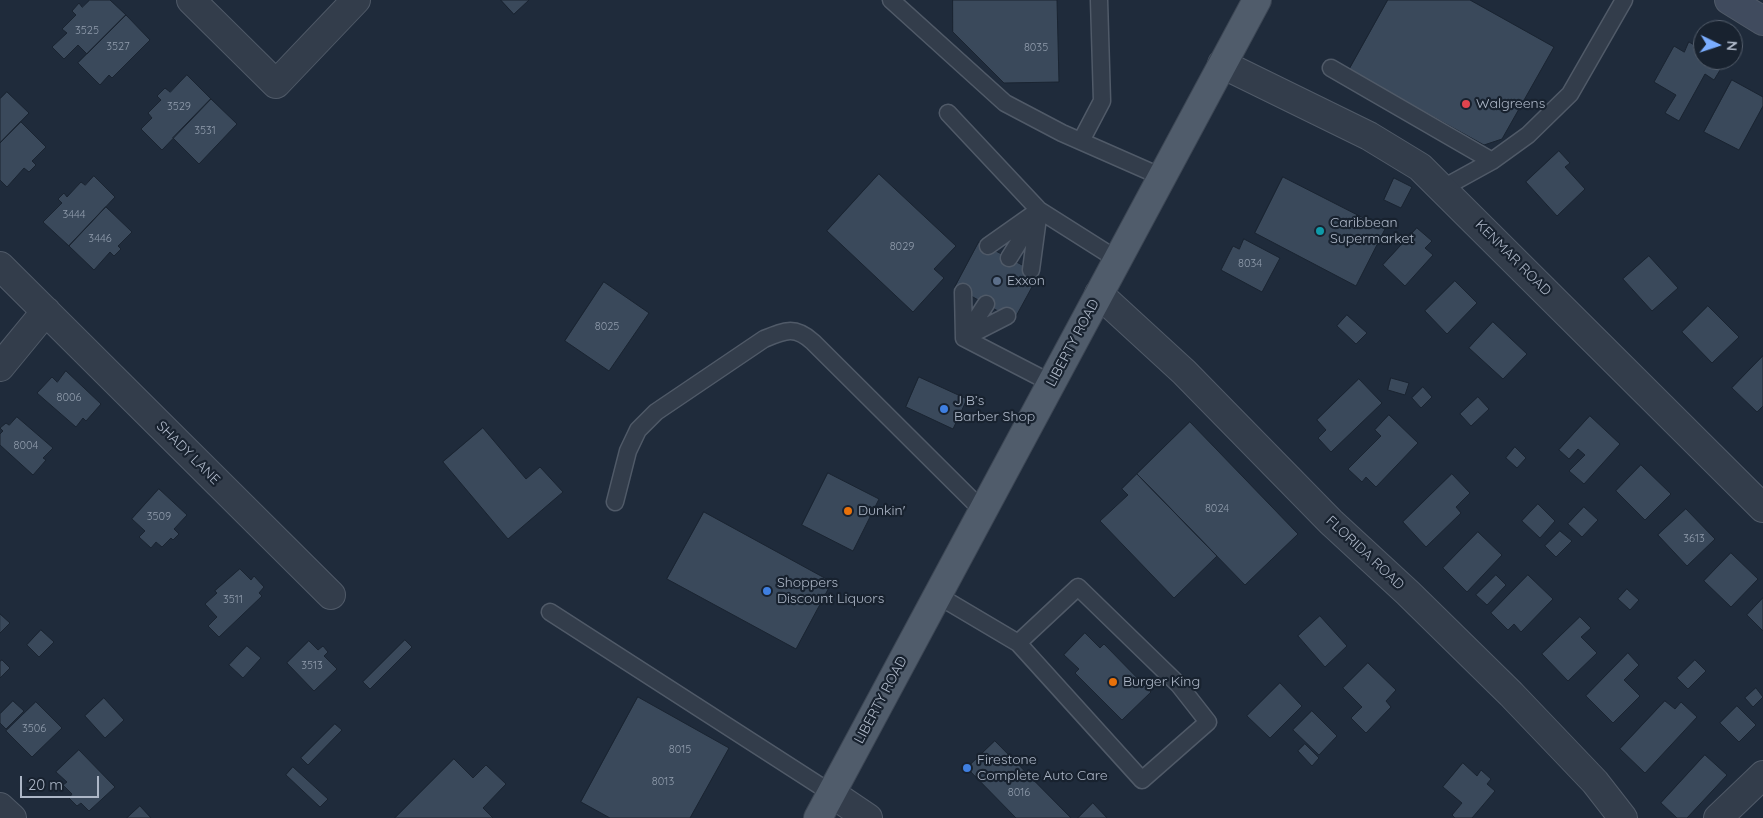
<!DOCTYPE html>
<html>
<head>
<meta charset="utf-8">
<style>
  body { margin:0 }
  #map { position:relative; width:1763px; height:818px; overflow:hidden; background:#1f2b3b; font-family:Quicksand,sans-serif }
  canvas { display:block }
  .north { position:absolute; left:1693px; top:20px; width:50px; height:50px; box-sizing:border-box; background:#18222f; border:1px solid #545e6c; border-radius:50%; rotate:94deg; font-size:14px; font-weight:700; line-height:20px; text-align:center; color:#adb7c7 }
  .north::after { content:''; display:block; margin:auto; width:18px; height:22px; background:#7aadff; clip-path:polygon(50% 0,100% 100%,50% 72%,0 100%) }
  .scale { position:absolute; left:20px; top:776px; width:79px; height:22px; box-sizing:border-box; border:2px solid #adb7c7; border-top:0; padding-left:6px; font-size:15px; line-height:18px; white-space:nowrap; color:#adb7c7; -webkit-text-stroke:4px #18222f; paint-order:stroke }
</style>
</head>
<body>
<div id="map">
<canvas width="1763" height="818"></canvas>
<div class="north">N</div>
<div class="scale">20 m</div>
</div>
<script>
const context = document.querySelector('canvas').getContext('2d');
context.lineJoin = 'round';
function paint(path, color) { context.fillStyle = color; context.fill(path, 'evenodd'); }
function stroke(path, color, width, dash) { context.strokeStyle = color; context.lineWidth = width; context.lineCap = dash ? 'butt' : 'round'; context.setLineDash(dash || []); context.stroke(path); }
function label(font, color, halo, rows, align = 'center') {
  context.font = font + ' Quicksand,sans-serif'; context.lineWidth = 4.5; context.setLineDash([]); context.textBaseline = 'middle'; context.strokeStyle = halo; context.fillStyle = color; for (const [text, x, y, turn = 0] of rows) {
    context.save(); context.translate(x, y); context.rotate((+turn || 0) * Math.PI / 180); context.textAlign = isNaN(turn) ? turn : align; if (halo) context.strokeText(text, 0, 0); context.fillText(text, 0, 0); context.restore();
  }
}
const building = new Path2D(`
  M90,0H110L126,15L87,54L78,45L64,59L52,47L67,33L62,29L76,15L72,11L79,3L82,7Z
  M501,0H529L514,14Z
  M953,0H1057L1059,82L1004,83L953,32Z
  M1388,0H1470L1554,47L1502,139L1484,145L1349,70Z
  M126,15L150,40L112,78L109,75L100,85L78,63Z
  M1689,42L1703,50V60H1726L1714,80L1705,74L1679,121L1665,113L1676,95L1654,82L1674,46L1684,52Z
  M187,75L211,99L162,150L141,129L152,118L148,113L161,100L157,96L165,88L170,92Z
  M1732,80L1763,97V106L1739,150L1704,132Z
  M7,92L29,113L0,143V99Z
  M211,99L237,124L199,164L173,138Z
  M21,122L46,147L32,161L36,165L29,172L24,168L7,187L0,180V143Z
  M1559,151L1570,163L1565,167L1585,189L1557,216L1526,182Z
  M879,174L956,246L934,269L944,278L913,312L827,231Z
  M94,176L115,197L69,246L43,222L62,203L58,199L64,193L67,197L81,182L85,185Z
  M1283,177L1385,229L1356,286L1255,233Z
  M1394,178L1412,187L1401,208L1384,200Z
  M106,207L132,232L118,246L121,249L114,256L110,252L94,270L69,246Z
  M1417,228L1432,241L1425,248L1433,255L1405,286L1383,265Z
  M1244,239L1280,258L1262,292L1221,270L1233,246L1239,249Z
  M979,242L1039,274L1014,320L955,287Z
  M1649,256L1678,288L1652,311L1623,279Z
  M1455,281L1477,303L1447,334L1425,311Z
  M604,282L649,313L609,371L565,341Z
  M1708,306L1739,337L1712,363L1682,332Z
  M1347,315L1367,333L1356,344L1337,326Z
  M1493,322L1527,354L1503,379L1469,348Z
  M1763,356V406L1757,412L1732,388Z
  M66,371L101,404L86,421L83,418L76,427L37,393L52,377L57,382Z
  M919,377L967,399L953,429L906,407Z
  M1391,378L1409,383L1405,395L1388,390Z
  M1359,379L1382,403L1331,452L1318,438L1326,430L1317,420Z
  M1423,387L1432,397L1421,408L1412,398Z
  M1478,397L1489,409L1471,426L1460,414Z
  M1389,415L1418,443L1376,487L1366,477L1362,482L1348,469L1381,436L1375,430Z
  M1590,416L1620,444L1584,484L1569,471L1585,455L1578,449L1569,459L1559,450Z
  M17,417L53,448L43,458L46,460L33,475L0,445V434L3,431L0,428L6,423L9,425Z
  M1190,422L1298,534L1245,585L1137,474Z
  M483,428L526,479L540,467L563,492L508,539L443,462Z
  M1515,447L1526,458L1517,468L1506,458Z
  M1641,465L1671,494L1645,520L1616,491Z
  M828,473L879,499L853,551L802,525Z
  M1137,474L1217,556L1174,598L1100,521L1128,495L1122,489Z
  M1452,474L1470,493L1456,507L1461,513L1426,547L1403,522Z
  M159,489L187,515L174,529L179,534L173,540L171,538L162,547L156,542L151,548L139,537L145,531L132,519Z
  M1538,504L1555,521L1540,538L1522,521Z
  M1584,507L1598,520L1582,537L1568,524Z
  M1686,509L1715,539L1687,566L1658,535Z
  M704,512L832,582L796,649L667,579Z
  M1560,531L1572,541L1556,557L1545,546Z
  M1478,532L1502,555L1467,592L1443,568Z
  M1731,553L1758,579L1731,607L1704,581Z
  M240,569L251,580L254,576L264,587L259,593L262,596L219,637L208,626L217,617L205,604L217,593L215,591Z
  M1496,575L1506,585L1487,605L1476,595Z
  M1528,575L1553,599L1521,632L1514,624L1508,630L1491,613Z
  M1627,589L1639,600L1630,610L1618,599Z
  M1763,598V631L1747,615Z
  M0,614L10,623L0,633Z
  M1320,616L1347,646L1325,667L1298,636Z
  M1580,617L1591,628L1581,637L1597,653L1568,681L1542,654Z
  M41,630L54,642L39,657L27,645Z
  M1085,633L1100,648L1104,644L1151,692L1122,720L1075,673L1079,669L1064,655Z
  M405,640L412,647L370,689L363,682Z
  M309,641L318,650L323,646L328,652L324,656L337,669L314,691L287,663Z
  M247,646L261,658L243,678L229,665Z
  M1628,653L1639,665L1624,680L1640,696L1613,723L1586,696Z
  M2,660L10,668L0,678V662Z
  M1695,660L1706,671L1688,689L1677,678Z
  M1368,663L1396,690L1386,701L1391,707L1366,733L1351,718L1362,707L1343,688Z
  M1280,683L1302,706L1270,738L1247,716Z
  M1756,688L1763,697L1753,707L1745,698Z
  M638,697L729,748L690,818H610L581,802Z
  M104,698L124,720L105,738L85,716Z
  M13,701L24,711L6,729L0,723V714Z
  M1665,701L1675,709L1681,702L1697,717L1645,773L1620,749Z
  M36,702L62,728L32,757L6,731Z
  M1737,706L1756,725L1739,742L1720,723Z
  M1312,711L1337,736L1319,755L1293,730Z
  M335,724L342,730L308,765L301,758Z
  M995,741L1071,818H1016L967,768Z
  M1305,744L1319,758L1312,766L1298,751Z
  M79,750L115,787L89,811L81,803L77,806L69,798L72,794L63,785L67,782L56,772Z
  M1705,755L1727,775L1687,818H1677L1661,803Z
  M454,759L473,778L486,765L506,784L483,808L493,818H395Z
  M1463,763L1477,776L1481,770L1491,779L1487,784L1495,791L1472,818H1455L1452,815L1462,803L1443,787Z
  M293,767L328,799L320,807L286,775Z
  M1093,803L1107,818H1078Z
  M140,806L151,818H127Z`);
paint(building, '#3a495b');
stroke(building, '#1a2431', 1);
const lane = new Path2D(`
  M891,0L1005,103L1062,133L1162,177
  M1331,68L1492,161
  M948,113L1039,210
  M1081,141L1102,101L1099,0
  M1443,188L1492,161L1528,135L1570,94L1624,0
  M988,246L1039,210L1009,258
  M1031,270L1039,210L1118,260
  M963,292L964,338L1051,383
  M986,304L964,338L1007,316
  M615,502L628,451L638,430L656,412L764,339C786,330 795,326 813,342L983,511
  M937,595L1018,643L1142,780L1208,722L1179,685L1078,587L1018,643
  M550,612L831,793`);
const street = new Path2D(`
  M191,0L276,84L356,0
  M1222,64L1369,136L1420,167L1763,508
  M0,266L331,595
  M1099,294L1184,372L1331,522L1408,593L1511,694L1595,782L1623,818
  M0,367L46,311
  M831,793L868,818
  M0,807L12,818
  M1718,818L1763,775`);
const secondary = new Path2D(`
  M1729,0L1763,21`);
const primary = new Path2D(`
  M818,818L1257,0`);
stroke(lane, '#505a68', 19);
stroke(street, '#505a68', 30);
stroke(secondary, '#505a68', 30);
stroke(primary, '#3c4654', 30);
stroke(lane, '#333d4b', 16);
stroke(street, '#333d4b', 28);
stroke(secondary, '#404b5e', 28);
stroke(primary, '#505c6b', 28);
for (const [x, y, r, color] of [
  [1466,104,5,"#e0444e"],
  [1320,231,5,"#0f9aa8"],
  [997,281,5,"#5c6f8a"],
  [944,409,5,"#3f7fe0"],
  [848,511,5,"#e8710a"],
  [767,591,5,"#3f7fe0"],
  [1113,682,5,"#e8710a"],
  [967,768,5,"#3f7fe0"]
]) { const dot = new Path2D(); dot.arc(x, y, r, 0, 2 * Math.PI); context.fillStyle = color; context.fill(dot); stroke(dot, '#18222f', 2); }
label('11px', '#909cac', null, [
  ["3525",87,31],
  ["3527",118,47],
  ["8035",1036,48],
  ["3529",179,107],
  ["3531",205,131],
  ["3444",74,215],
  ["3446",100,239],
  ["8029",902,247],
  ["8034",1250,264],
  ["8025",607,327],
  ["8006",69,398],
  ["8004",26,446],
  ["8024",1217,509],
  ["3509",159,517],
  ["3613",1694,539],
  ["3511",233,600],
  ["3513",312,666],
  ["3506",34,729],
  ["8015",680,750],
  ["8013",663,782],
  ["8016",1019,793]
]);
label('14px', '#adb7c7', '#18222f', [
  ["Walgreens",1476,104],
  ["Caribbean",1330,223],
  ["Supermarket",1330,239],
  ["Exxon",1007,281],
  ["J B’s",954,401],
  ["Barber Shop",954,417],
  ["Dunkin'",858,511],
  ["Shoppers",777,583],
  ["Discount Liquors",777,599],
  ["Burger King",1123,682],
  ["Firestone",977,760],
  ["Complete Auto Care",977,776]
], 'left');
label('14px', '#adb7c7', '#18222f', [
  ["KENMAR ROAD",1513,258,45],
  ["LIBERTY ROAD",1073,343,-62],
  ["SHADY LANE",188,453,45],
  ["FLORIDA ROAD",1365,553,43],
  ["LIBERTY ROAD",881,700,-62]
]);
</script>
</body>
</html>
